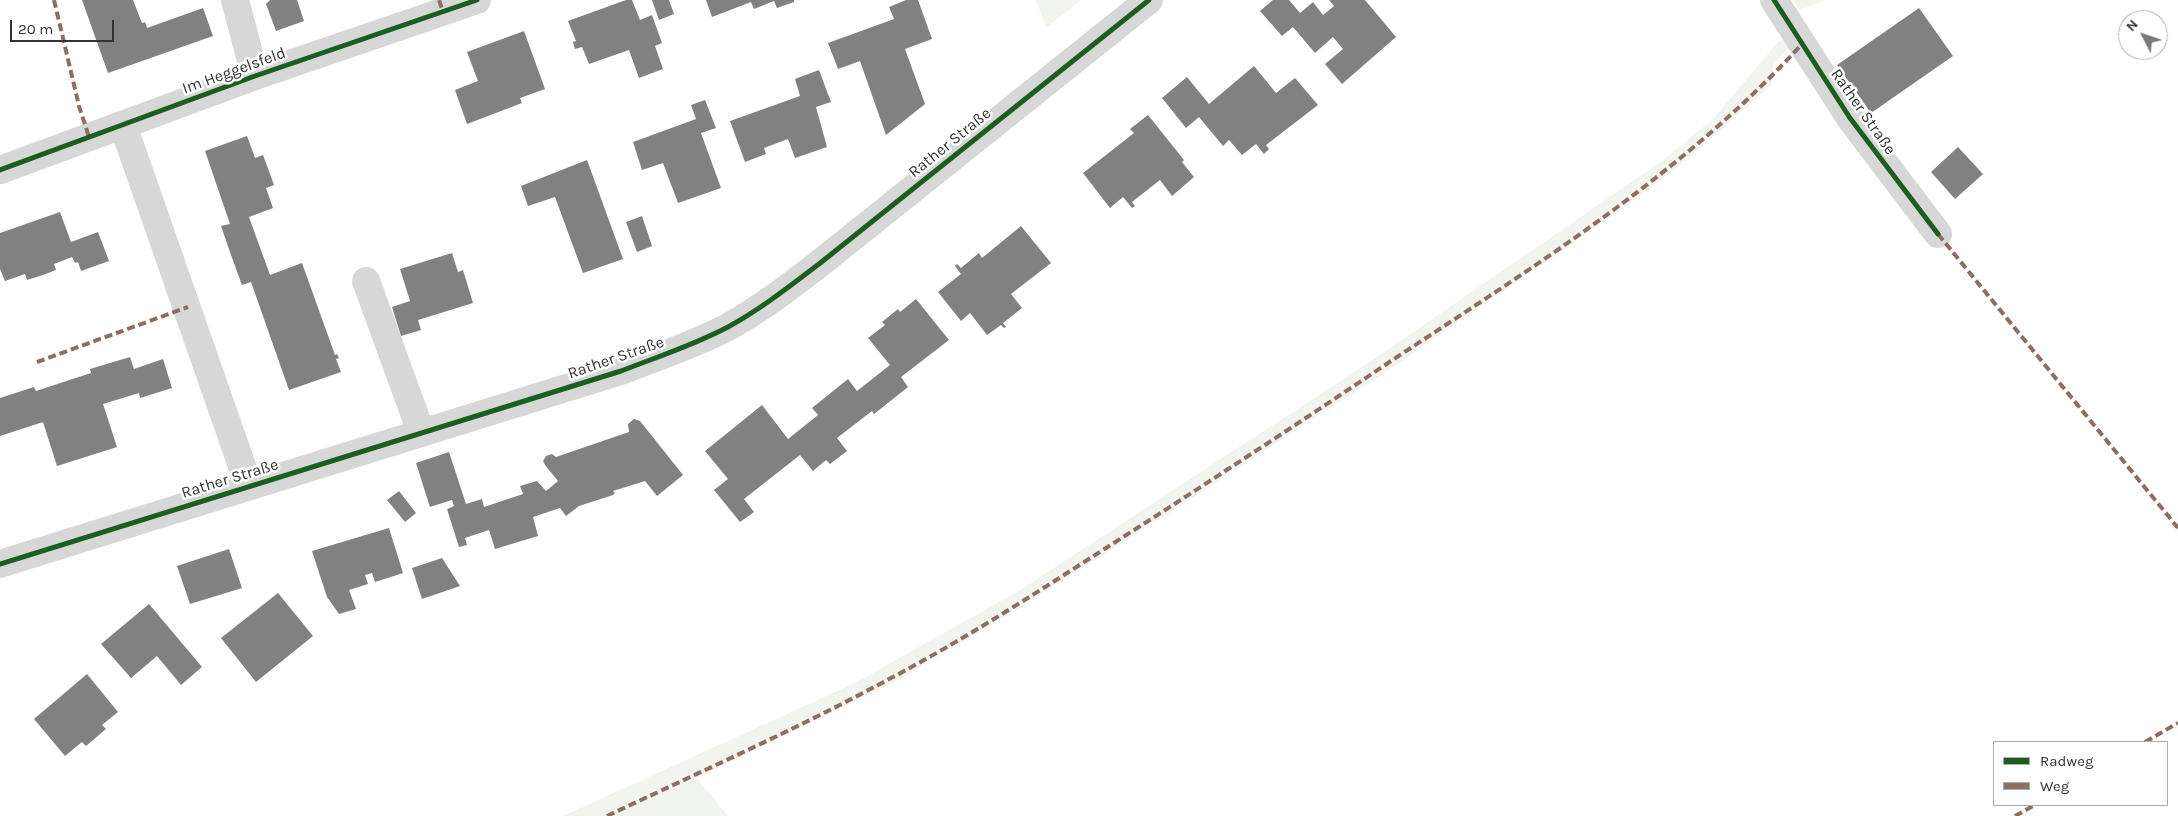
<!DOCTYPE html>
<html>
<head>
<meta charset="utf-8">
<style>
  body { margin:0 }
  #map { position:relative; width:2178px; height:816px; overflow:hidden; background:#fff; font-family:Karla,sans-serif }
  canvas { display:block }
  .legend { position:absolute; left:1993px; top:741px; width:175px; height:65px; box-sizing:border-box; background:#fff; border:1px solid #adadad; margin:0; padding:6px 9px; list-style:none; font-size:15px; color:#333 }
  .legend li { display:flex; align-items:center; gap:10px; height:25px }
  .legend b { width:25px; border:1px solid #adadad }
  .north { position:absolute; left:2118px; top:10px; width:50px; height:50px; box-sizing:border-box; background:#fff; border:1px solid #adadad; border-radius:50%; rotate:311deg; font-size:14px; font-weight:700; line-height:20px; text-align:center; color:#333 }
  .north::after { content:''; display:block; margin:auto; width:18px; height:22px; background:#7a7a7a; clip-path:polygon(50% 0,100% 100%,50% 72%,0 100%) }
  .scale { position:absolute; left:10px; top:20px; width:104px; height:22px; box-sizing:border-box; border:2px solid #333; border-top:0; padding-left:6px; font-size:15px; line-height:18px; white-space:nowrap; color:#333; -webkit-text-stroke:4px #fff; paint-order:stroke }
</style>
</head>
<body>
<div id="map">
<canvas width="2178" height="816"></canvas>
<ul class="legend">
<li><b style="height:6px;background:#1b5e20"></b>Radweg</li>
<li><b style="height:6px;background:#8d6e63"></b>Weg</li>
</ul>
<div class="north">N</div>
<div class="scale">20 m</div>
</div>
<script>
const context = document.querySelector('canvas').getContext('2d');
context.lineJoin = 'round';
function paint(path, color) { context.fillStyle = color; context.fill(path, 'evenodd'); }
function stroke(path, color, width, dash) { context.strokeStyle = color; context.lineWidth = width; context.lineCap = dash ? 'butt' : 'round'; context.setLineDash(dash || []); context.stroke(path); }
function label(font, color, halo, rows, align = 'center') {
  context.font = font + ' Karla,sans-serif'; context.lineWidth = 5; context.setLineDash([]); context.textBaseline = 'middle'; context.strokeStyle = halo; context.fillStyle = color; for (const [text, x, y, turn = 0] of rows) {
    context.save(); context.translate(x, y); context.rotate((+turn || 0) * Math.PI / 180); context.textAlign = isNaN(turn) ? turn : align; if (halo) context.strokeText(text, 0, 0); context.fillText(text, 0, 0); context.restore();
  }
}
paint(new Path2D(`
  M1036,0H1081L1046,28Z
  M1793,0H1826L1800,10Z
  M1790,37L1788,49L1774,64L1771,85L1688,159L1610,218L1381,375L1177,508L1023,606L893,683L697,778L728,816H563L855,683L1020,590L1371,361L1662,161L1713,119L1779,41Z`), '#f1f5ed');
paint(new Path2D(`
  M82,0H133L142,23L145,22L147,28L203,8L213,36L108,73Z
  M270,0H297L304,21L276,31L266,4Z
  M626,0H632L640,20L652,15L662,43L655,46L663,69L639,78L629,50L589,64L582,47L575,49L573,42L576,41L568,21Z
  M652,0H669L674,14L659,20Z
  M706,0H794V2L777,8L774,1L754,9L751,2L712,17Z
  M906,0H918L932,39L905,49L925,104L886,135L860,61L838,69L828,43L894,19L889,7Z
  M1273,0H1289L1300,13L1313,2L1323,15L1334,6L1329,0H1365L1396,37L1342,84L1325,64L1343,49L1333,37L1315,53L1293,27L1282,36L1260,11Z
  M1919,8L1953,56L1871,113L1837,65Z
  M524,31L545,89L520,98L522,103L467,124L455,90L478,81L467,52Z
  M1254,66L1276,93L1295,78L1318,105L1266,145L1269,149L1264,154L1256,144L1242,155L1229,140L1223,146L1199,117L1186,128L1162,98L1187,77L1209,104Z
  M819,70L831,102L816,107L827,147L795,158L788,139L764,148L766,154L745,162L730,121L800,96L795,79Z
  M705,100L716,128L701,133L721,188L678,203L663,163L642,170L633,142L696,119L691,105Z
  M1148,115L1184,160L1182,162L1194,177L1172,196L1160,180L1132,202L1135,206L1132,208L1123,197L1110,208L1083,173L1134,133L1130,129Z
  M247,136L255,158L263,155L274,185L266,188L273,208L249,217L270,275L302,263L335,355L337,354L339,358L336,359L341,372L289,390L251,282L242,285L231,255L221,226L230,224L205,151Z
  M1958,147L1983,174L1955,199L1931,172Z
  M587,160L623,259L583,273L555,197L528,206L521,186Z
  M60,212L71,242L98,232L109,261L81,271L78,262L75,263L72,257L54,264L56,270L43,275L27,280L25,274L5,281L0,269V233Z
  M642,216L652,246L637,252L626,222Z
  M1021,226L1051,263L1011,294L1022,308L1003,323L1006,327L1004,328L1001,325L987,335L970,313L961,321L938,292L961,274L955,266L957,264L961,268L979,253L982,258Z
  M452,253L458,272L463,270L473,303L418,320L421,330L401,336L392,307L410,301L400,269Z
  M916,299L949,340L901,377L908,387L874,414L872,411L837,438L847,451L830,464L826,460L813,471L800,455L744,499L754,512L740,522L714,490L728,479L705,451L762,405L788,439L818,415L812,408L848,379L857,391L890,365L868,338L885,325L882,322L898,309L900,312Z
  M130,357L134,369L163,359L172,388L140,398L139,393L103,404L117,447L57,466L43,422L0,436V398L34,387L36,391L91,373L90,369Z
  M634,419L640,421L683,475L657,496L645,481L613,491L615,493L613,495L579,506L566,516L560,508L533,517L538,536L495,549L489,530L465,538L467,545L459,547L447,509L454,506L452,500L430,507L416,463L449,452L466,504L482,499L484,507L523,494L520,486L537,481L546,491L558,481L545,465L543,461L546,456L552,454L556,457L629,432L628,424Z
  M399,491L416,513L405,522L387,500Z
  M389,528L403,573L375,582L372,573L365,575L368,584L349,590L356,609L339,614L327,597L312,551Z
  M229,549L242,588L190,604L177,566Z
  M442,558L460,586L422,599L412,568Z
  M278,593L313,636L256,682L221,638Z
  M149,604L202,667L181,685L157,656L131,678L101,644Z
  M87,674L118,712L102,725L106,729L86,746L82,742L65,756L34,719Z`), '#818181');
stroke(new Path2D(`
  M235,0L255,76
  M1774,0L1850,118L1938,234
  M123,125L249,486
  M0,170L255,76L477,0
  M366,281L421,432
  M0,564L621,371C657,357 694,345 728,327C761,309 790,286 819,264L1149,0`), '#d7d7d7', 28);
stroke(new Path2D(`
  M54,0L79,106L89,137
  M439,0L443,12
  M1938,234L2178,528
  M37,362L188,307
  M2145,742L2178,723
  M607,816C702,771 799,728 891,678C965,639 1036,593 1106,548C1203,486 1299,423 1394,359C1538,264 1685,172 1802,44
  M2015,816L2035,805`), '#8d6e63', 4, [8, 4]);
stroke(new Path2D(`
  M1774,0L1850,118L1938,234
  M0,170L255,76L477,0
  M0,564L621,371C657,357 694,345 728,327C761,309 790,286 819,264L1149,0`), '#1b5e20', 5);
label('16px', '#333', '#fff', [
  ["Im Heggelsfeld",234,71,-20],
  ["Rather Straße",1863,112,55],
  ["Rather Straße",950,143,-39],
  ["Rather Straße",616,358,-19],
  ["Rather Straße",230,479,-17]
]);
</script>
</body>
</html>
